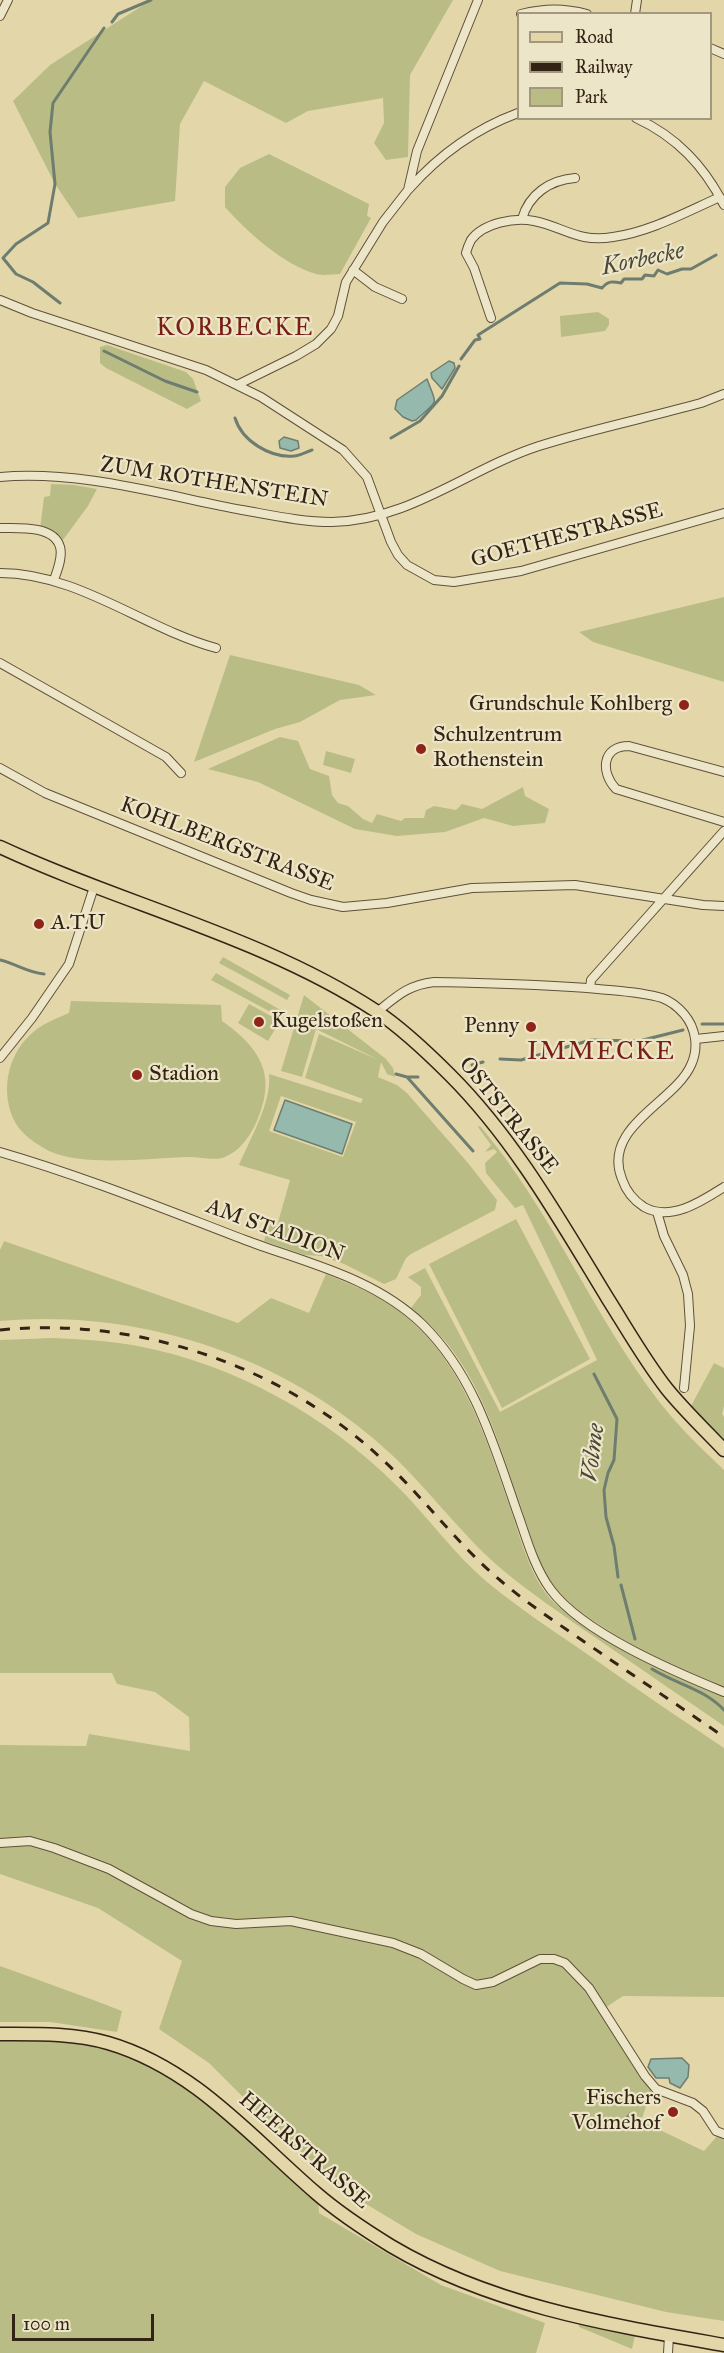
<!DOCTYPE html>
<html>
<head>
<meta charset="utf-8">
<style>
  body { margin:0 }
  #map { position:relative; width:724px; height:2353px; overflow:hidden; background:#e3d7aa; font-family:"IM FELL Great Primer",serif }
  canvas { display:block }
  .legend { position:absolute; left:517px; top:12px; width:195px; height:108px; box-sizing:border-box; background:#ede5c8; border:2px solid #a39780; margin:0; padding:8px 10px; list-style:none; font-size:18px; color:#332314 }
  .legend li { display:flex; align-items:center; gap:12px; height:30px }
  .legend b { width:30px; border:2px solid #a39780 }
  .scale { position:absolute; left:12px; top:2314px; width:142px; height:27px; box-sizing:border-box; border:3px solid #332314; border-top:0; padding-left:8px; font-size:18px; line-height:21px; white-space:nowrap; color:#332314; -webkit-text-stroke:4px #ede5c8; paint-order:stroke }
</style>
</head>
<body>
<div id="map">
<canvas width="724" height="2353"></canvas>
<ul class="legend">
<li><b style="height:8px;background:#e3d7aa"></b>Road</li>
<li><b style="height:8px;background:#332314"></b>Railway</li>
<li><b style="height:16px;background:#b9bd85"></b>Park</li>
</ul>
<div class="scale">100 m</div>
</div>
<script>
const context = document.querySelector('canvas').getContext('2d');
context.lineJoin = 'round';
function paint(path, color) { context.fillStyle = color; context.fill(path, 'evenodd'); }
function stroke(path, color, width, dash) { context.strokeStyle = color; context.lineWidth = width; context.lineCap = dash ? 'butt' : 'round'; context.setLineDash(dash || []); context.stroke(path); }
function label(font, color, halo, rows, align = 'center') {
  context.font = font + ' "IM FELL Great Primer",serif'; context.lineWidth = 4.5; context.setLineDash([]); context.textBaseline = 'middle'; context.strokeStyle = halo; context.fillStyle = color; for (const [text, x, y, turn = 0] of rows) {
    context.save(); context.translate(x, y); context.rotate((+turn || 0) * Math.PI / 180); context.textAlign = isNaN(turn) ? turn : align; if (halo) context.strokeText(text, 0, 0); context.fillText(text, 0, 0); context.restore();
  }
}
paint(new Path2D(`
  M151,0H453L410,75L408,157L386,160L374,143L384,123L383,98L308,111L286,123L204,81L180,124L175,201L78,218L55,184L13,101L50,65Z
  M269,154L369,204L367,216L371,218L340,274C333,274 323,276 316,274C284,265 247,232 225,207V187L240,168Z
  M598,312L609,319V325L605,331L561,337L560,316Z
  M107,345L186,372L193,379L201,401L187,409L106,368L100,363V347Z
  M51,484L74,485L97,489L88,506L60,544L40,529L44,497L50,496Z
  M724,597V682L593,642L579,632Z
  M230,655L359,685L376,695L340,700L300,722L275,729L194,762Z
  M280,737L298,741L310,769L329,776L332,795L338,803L348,806L363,819L372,823L377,814L401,821L405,818H424L426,810L434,806L456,810L462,804L482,809L523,787L525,796L549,809L545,823L513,826L484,818L445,832L397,836L355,829L258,782L208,769Z
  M326,751L355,759L351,773L323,765Z
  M223,957L290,995L287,1000L219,963Z
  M216,973L284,1012L280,1017L211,980Z
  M304,995L386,1059L393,1068L395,1077L387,1074L381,1062L378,1077L397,1085L407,1093L468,1163L497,1200L495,1210L411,1254L406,1258L396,1279L384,1284L344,1264L321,1256L305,1255L264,1241L269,1224L277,1226L290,1180L239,1165C250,1139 272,1102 269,1074L361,1103L363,1099L305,1078L319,1034L379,1060L316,1029L302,1077L281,1071ZM281,1096L356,1122L343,1157L269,1131Z
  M71,1001L221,1005L222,1021C249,1040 272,1063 264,1099C259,1121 247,1148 225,1157C216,1161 199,1157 189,1157C151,1158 83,1167 49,1151C36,1144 22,1135 15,1122C0,1094 7,1056 30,1035C41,1024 55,1019 69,1013Z
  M249,1004L280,1021L268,1041L238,1023Z
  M480,1126C552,1211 593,1316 661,1404C680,1428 702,1449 724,1470V1688C682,1672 643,1653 606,1629C589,1618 572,1607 559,1592C539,1570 531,1537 522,1509C500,1449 483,1381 438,1333C430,1324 420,1316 411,1308L421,1295V1287L408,1277L425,1268L500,1412L597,1360L523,1205L515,1208L486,1173L485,1163L497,1152L494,1149L485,1152L491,1145L478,1127Z
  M516,1219L590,1359L502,1408L429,1264Z
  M4,1241L238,1323L271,1298L309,1313L326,1274C349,1284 375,1293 395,1308C460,1355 484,1432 509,1504C519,1533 527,1567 545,1592C556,1608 575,1619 591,1629C634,1656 677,1678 724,1697V1726C680,1696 637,1666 593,1636C563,1615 533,1595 505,1572C463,1537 431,1492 392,1455C288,1357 141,1308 0,1321V1250Z
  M52,1338C81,1339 110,1341 138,1346C236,1365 327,1416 397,1486C428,1517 453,1553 487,1582C520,1609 555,1632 590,1656C634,1687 679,1718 724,1748V1997L623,1996L605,2008L654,2084L641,2121L704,2151L719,2134L724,2136V2321L666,2312L500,2271L416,2234L361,2201L287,2141L209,2063L159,2029L182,1961L98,1908L0,1874V1745L86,1746L89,1734L190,1751L189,1717L155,1692L117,1684L112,1673H0V1340Z
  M714,1363L724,1368V1406L722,1414L724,1417V1443L691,1406Z
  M0,1966C41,1981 81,1995 122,2011L117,2032L50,2022H0Z
  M59,2040L121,2052L179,2078L318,2199L319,2213L441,2285L545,2323L536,2353H0V2041Z
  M578,2322L635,2335L632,2349L579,2327Z`), '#b9bd85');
const water = new Path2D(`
  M449,361L454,363L455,368L442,389L432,378L431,373Z
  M427,379C437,407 440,398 416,420L412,421L403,417L395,409L397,400Z
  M284,437L298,441L299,448L291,451L280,448L279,441Z
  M285,1100L352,1124L342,1154L274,1130Z
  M682,2058L689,2065L688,2077L680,2088L670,2083L669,2078H656L648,2067L651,2059Z`);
paint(water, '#95b9ac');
stroke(water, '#6e7d6f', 1.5);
stroke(new Path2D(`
  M112,22L118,14L151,0
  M60,303L33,282L16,274L3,258L16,244L48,223L55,184L50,132L53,103L104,28
  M104,351L165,381L197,392
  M461,359L475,340L480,339L478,335L560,283L587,284L602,288C608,281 612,281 621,283L624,279H642L645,275L654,276L658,270L667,274L682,269H691L716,255
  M235,418C242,441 270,458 294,456C300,456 306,452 312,450
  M391,438L420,421L442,396L459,366
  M0,960C17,964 26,972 44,974
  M702,1024H724
  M500,1059L521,1060L591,1040L639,1041L683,1030
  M472,1065L483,1062
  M396,1074L407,1077L473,1151
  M408,1077H418
  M594,1374L617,1419L614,1460L608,1473L604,1490L606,1517L614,1546L618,1577
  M621,1585L635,1639
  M652,1669C676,1684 705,1689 724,1710
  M625,2121L630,2114`), '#6e7d6f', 3);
const minor = new Path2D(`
  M521,14C545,8 564,8 587,14
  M635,14L637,0
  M0,16L8,0
  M710,48L724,54
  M636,118C677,137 704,166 724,205
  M409,189C439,155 475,129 518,113
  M522,219C529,194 550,180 575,178
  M353,270L375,287L402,299
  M0,300L32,313L206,370L261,397L343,450L367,477L391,542L398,555L407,565L434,580L454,582L521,571L724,513
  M491,318L474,268L466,253C467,249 469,244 471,240C483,223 515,217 534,221C564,227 578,243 613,237C650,232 686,212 720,197
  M237,385L296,356L316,344L331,329L338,316L346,282L383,222L408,190L417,151L478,0
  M0,477C80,470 163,495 242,510C271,515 302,522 332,522C409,521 468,469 539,446C592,429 647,418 701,403L724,394
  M0,528C17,528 54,525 60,547C63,557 57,571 54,580
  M0,573C78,573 143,628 216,648
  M0,663L166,757L181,773
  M0,768L45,793L291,893L311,900L343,907L387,903L472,888L575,885L703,905L724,906
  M724,772L629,746C602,746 600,772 616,789L724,822
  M590,988L591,980L724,831
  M377,1012C397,996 408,985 434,982C489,983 544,984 598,989C619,991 642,992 662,998C670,1001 678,1007 684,1014C696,1028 699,1048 691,1065C675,1102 601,1127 622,1179C626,1191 633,1200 644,1207C671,1222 702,1201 724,1187
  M696,1039L724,1036
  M0,1058L32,1018L69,964L94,887
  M0,1152C83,1176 164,1209 245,1240C306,1263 373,1277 422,1324C477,1378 495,1450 520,1520C528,1544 536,1570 551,1590C583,1633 675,1672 724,1692
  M657,1212L664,1236L683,1275L688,1294L690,1326L684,1388
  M0,1843L30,1841L54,1848L109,1869L191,1914L211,1921L236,1924L291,1921L393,1943L421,1954L463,1979L476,1985L493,1982L540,1959H554L565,1963L589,1988L645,2076L656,2089L693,2103L703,2111L716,2131L724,2134
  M668,2353L669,2336`);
const primary = new Path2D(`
  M0,847C122,904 263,937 376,1011C403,1029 428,1053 450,1075C515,1140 561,1222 608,1299C627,1329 645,1361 667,1389C684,1410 705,1430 724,1450
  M0,2034C36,2034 73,2033 108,2043C194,2068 251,2137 316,2193C339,2213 365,2230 391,2246C492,2306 610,2325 724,2345`);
stroke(minor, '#5f503a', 10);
stroke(primary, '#332314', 15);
stroke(minor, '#ede5c8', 8);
stroke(primary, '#e3d7aa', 12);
stroke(new Path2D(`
  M0,1330C137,1316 284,1366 384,1461C425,1499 458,1545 501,1581C529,1605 559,1624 589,1645C634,1676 679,1706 724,1737`), '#332314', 3, [10, 10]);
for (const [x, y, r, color] of [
  [684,705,6,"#8f2418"],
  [421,749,6,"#8f2418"],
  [39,924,6,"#8f2418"],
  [259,1022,6,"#8f2418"],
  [531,1027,6,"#8f2418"],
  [137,1075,6,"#8f2418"],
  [673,2112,6,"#8f2418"]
]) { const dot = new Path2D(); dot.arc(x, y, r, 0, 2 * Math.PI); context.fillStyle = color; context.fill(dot); stroke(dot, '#ede5c8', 2); }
label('22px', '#332314', '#ede5c8', [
  ["ZUM ROTHENSTEIN",214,483,9],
  ["GOETHESTRASSE",567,536,-15],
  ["KOHLBERGSTRASSE",227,845,21],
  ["OSTSTRASSE",508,1116,51],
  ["AM STADION",275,1231,20],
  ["HEERSTRASSE",304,2151,41]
]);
label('22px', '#332314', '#ede5c8', [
  ["Grundschule Kohlberg",672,705,"right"],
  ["Schulzentrum",433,736],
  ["Rothenstein",433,761],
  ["A.T.U",51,924],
  ["Kugelstoßen",271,1022],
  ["Penny",519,1027,"right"],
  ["Stadion",149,1075],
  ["Fischers",661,2099,"right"],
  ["Volmehof",661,2124,"right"]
], 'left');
label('italic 24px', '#4c483a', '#ede5c8', [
  ["Korbecke",643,260,-12],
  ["Volme",594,1453,-83]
]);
context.letterSpacing = '1.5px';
label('26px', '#7a1f14', '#ede5c8', [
  ["KORBECKE",235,329],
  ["IMMECKE",601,1053]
]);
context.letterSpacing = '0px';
</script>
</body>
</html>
